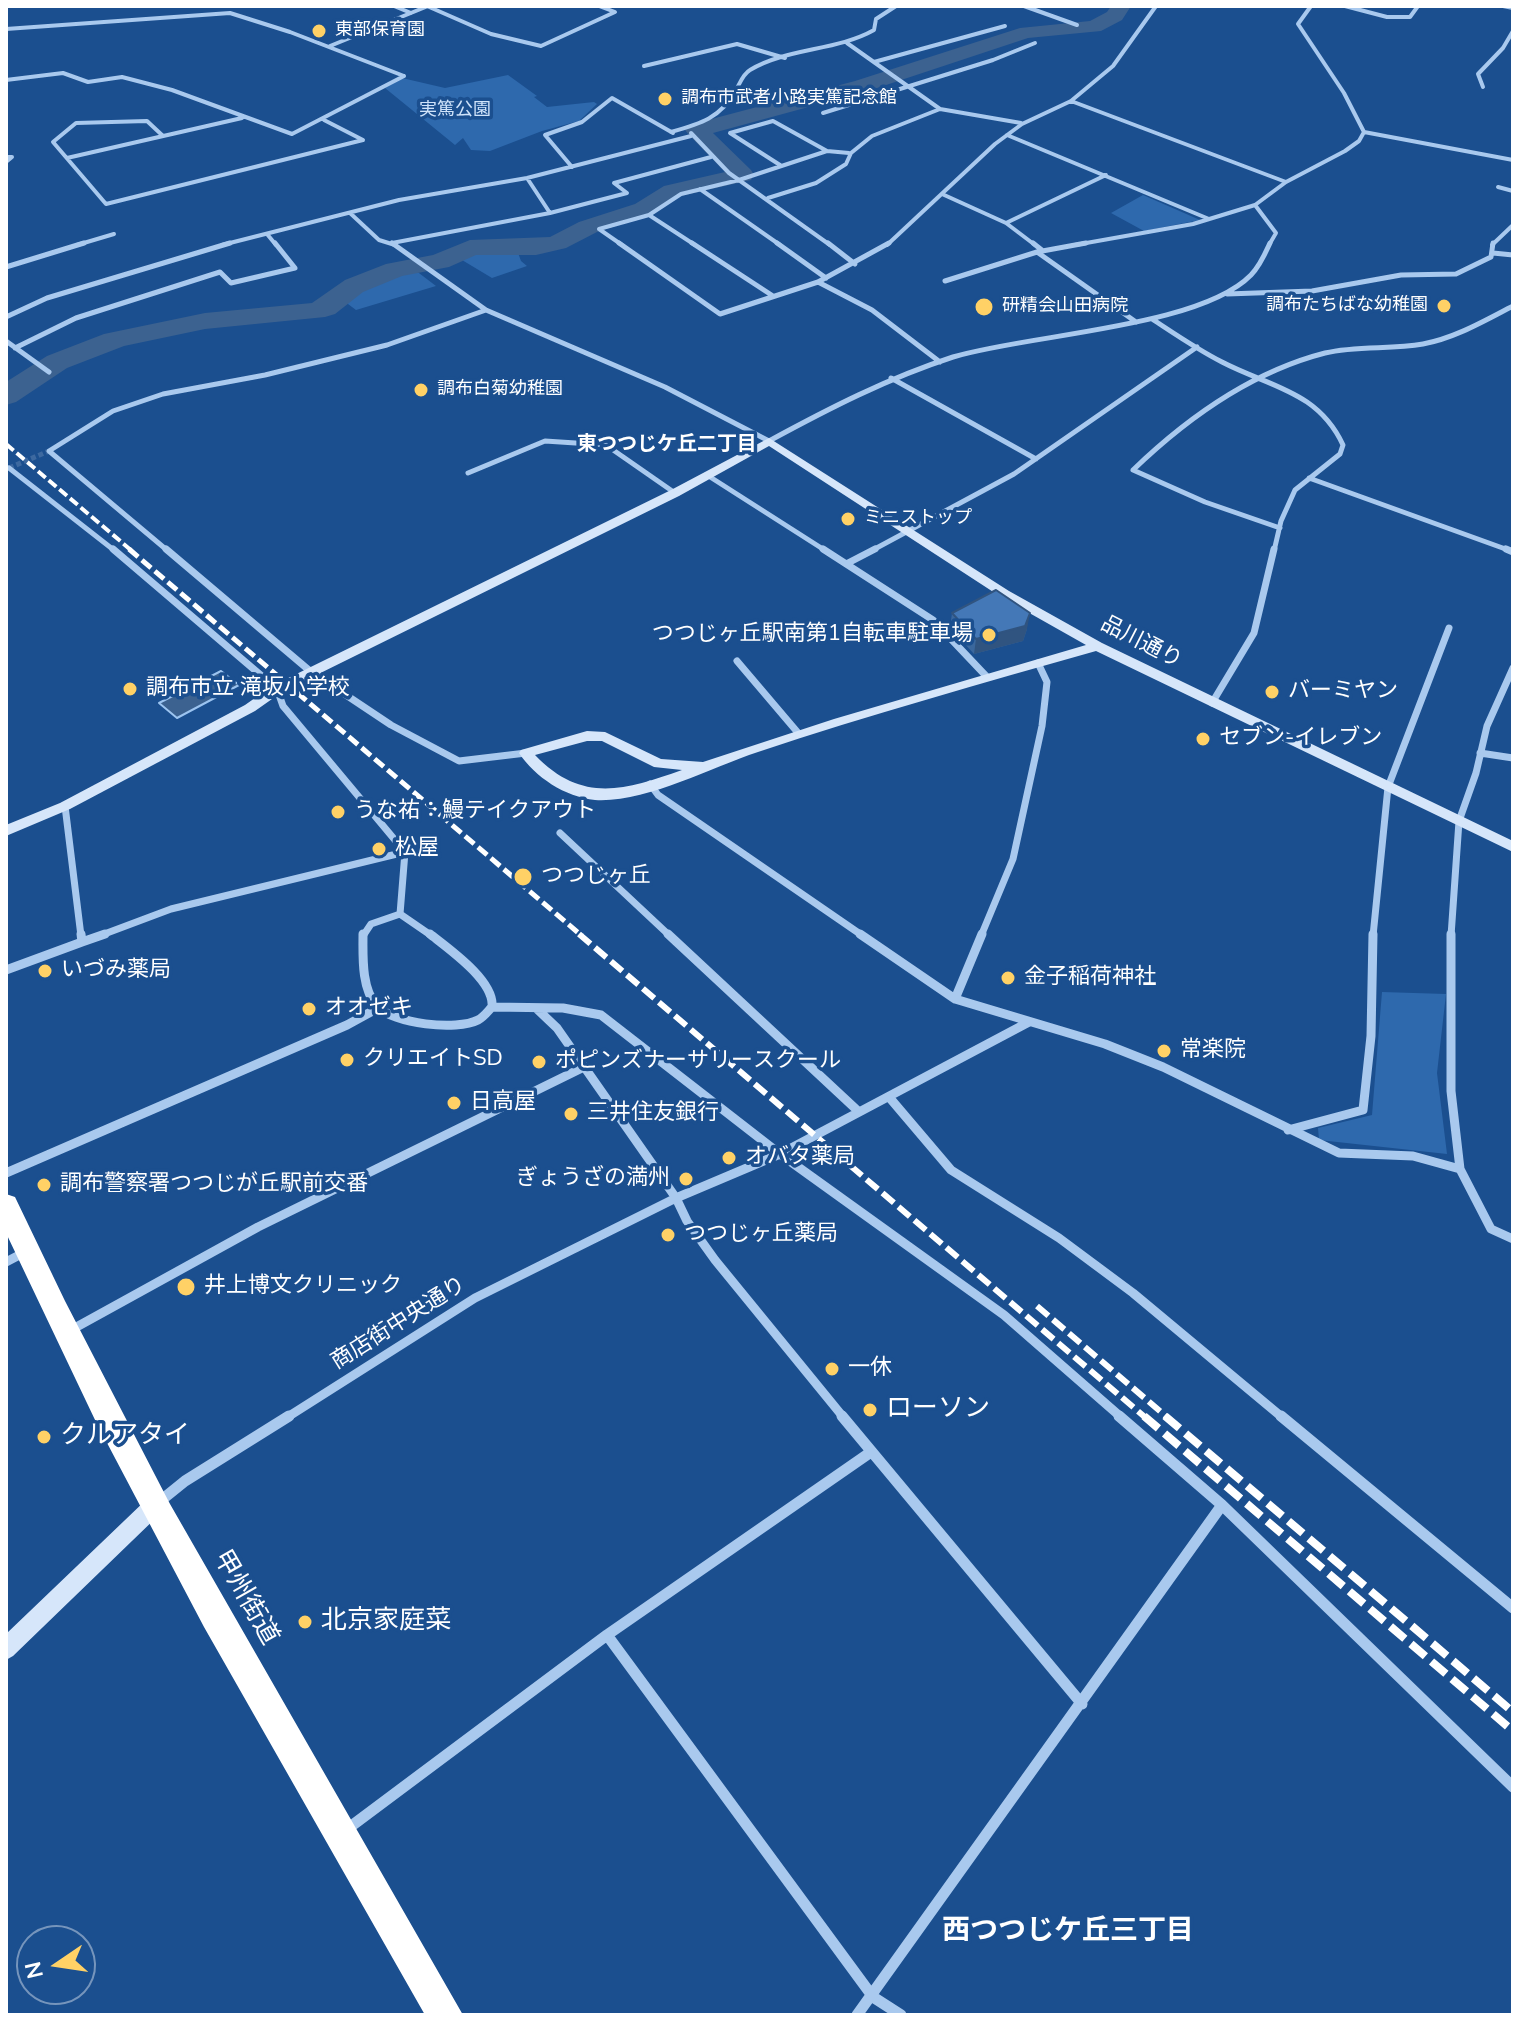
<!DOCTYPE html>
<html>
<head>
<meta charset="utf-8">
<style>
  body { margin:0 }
  #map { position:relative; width:1519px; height:2021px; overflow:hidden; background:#1b4f8f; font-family:"Nunito Sans",sans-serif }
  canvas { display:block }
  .frame { position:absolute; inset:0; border:8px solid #fff; pointer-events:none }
  .north { position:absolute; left:16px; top:1925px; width:80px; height:80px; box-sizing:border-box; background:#1b4f8f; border:2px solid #7695bc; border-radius:50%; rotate:257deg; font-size:22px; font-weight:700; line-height:32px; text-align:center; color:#fff }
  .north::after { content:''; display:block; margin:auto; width:28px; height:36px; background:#ffd166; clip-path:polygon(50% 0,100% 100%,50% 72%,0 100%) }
</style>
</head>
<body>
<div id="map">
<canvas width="1519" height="2021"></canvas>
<div class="frame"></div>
<div class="north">N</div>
</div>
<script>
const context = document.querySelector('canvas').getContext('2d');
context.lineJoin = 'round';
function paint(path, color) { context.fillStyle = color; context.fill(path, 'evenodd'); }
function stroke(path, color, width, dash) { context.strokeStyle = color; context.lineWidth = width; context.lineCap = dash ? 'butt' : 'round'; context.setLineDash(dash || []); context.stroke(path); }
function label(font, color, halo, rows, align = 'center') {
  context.font = font + ' "Nunito Sans","Noto Sans JP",sans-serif'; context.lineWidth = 7; context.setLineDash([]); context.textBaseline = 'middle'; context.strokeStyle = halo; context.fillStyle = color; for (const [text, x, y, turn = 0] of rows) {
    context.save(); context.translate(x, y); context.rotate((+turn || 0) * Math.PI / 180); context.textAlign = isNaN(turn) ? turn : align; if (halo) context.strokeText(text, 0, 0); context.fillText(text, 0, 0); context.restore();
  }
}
paint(new Path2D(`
  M508,75L537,96L534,97L547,107L594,102L597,104L579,121L542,131L490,151L471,150L463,138L455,145L385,88L402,78L445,88Z
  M1143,195L1200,220L1144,231L1111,213Z
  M517,250L521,261L527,266L492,278L462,260L475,253Z
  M415,270L436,286L356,310L340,298L386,277Z
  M1382,992L1446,994L1437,1073L1447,1154L1319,1140L1318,1128L1372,1115Z`), '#2e69ad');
const water = new Path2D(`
  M221,671L239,685L177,718L159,703Z`);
paint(water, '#3c6290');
stroke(water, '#9cc4f0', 2);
paint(new Path2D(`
  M1111,6H1131L1122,20L1101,31L1028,38L871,90L713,133L751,170L754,175L751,180L681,196L653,214L597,232L566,248L536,255H476L449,267L402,276L363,292L335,314L325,317L205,329L124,346L67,368L16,402L6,405V382L47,356L104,334L205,313L312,303L345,280L386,264L433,255L470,240L550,237L579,222L635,204L664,186L725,172L689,135L685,130L689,125L855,81L1020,28L1090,21L1107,12Z`), '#3c6290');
stroke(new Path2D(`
  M9,468L49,451`), '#3d69a0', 5, [5, 3]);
stroke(new Path2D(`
  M394,6L411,13
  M427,6L491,34L541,46L615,12L599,6
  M1024,6L1077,25
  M1311,6L1298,24L1344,93L1364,132
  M1345,6L1387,17H1410L1418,6
  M1503,6L1513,8
  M6,29L230,13L290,32L404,76
  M847,43L940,109L1021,123
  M330,46L428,6
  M874,62L1005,26
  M644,66L737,44L785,58
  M6,80L63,73L88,82L122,77L172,90L292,134L404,76
  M1483,87L1478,74L1503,48L1513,31
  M1071,101L1286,182
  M823,113L993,60L1035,43
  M324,120L363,140
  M671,132C700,124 721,118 736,90C740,83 743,74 750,70C786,48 837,51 874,30L876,19L896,6
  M1364,132L1513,160
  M691,133L729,173L830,245
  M1007,135L1209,219
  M163,136L147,121L76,123L53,142L106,204L363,140
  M6,157H12L6,162
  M67,158L242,118
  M780,165L730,133L773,121L827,151L849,153
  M572,167L545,135L582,122L612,98L673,133
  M527,178L550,213
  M1498,187L1513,191
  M700,189L780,245
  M942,194L1006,223L1035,245
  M768,198L816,183L846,164L851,153L872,136L940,109
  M1255,205L1276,233L1269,245
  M350,213L379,240L395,245
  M649,215L695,245
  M1006,223L1106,175
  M599,229L622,245
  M599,229L649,215L681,194L739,180L827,151
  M267,234L276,245
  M392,243L550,213L627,193L614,183L711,157
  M77,245L114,234
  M222,245L399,200L527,178L691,136
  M887,245L995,144L1022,124L1071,101L1113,66L1156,6
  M1075,245L1193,224L1255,205L1286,182L1345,151L1359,141L1364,132
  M1492,245L1513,225`), '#a9c9ee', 4);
stroke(new Path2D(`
  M392,243L486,310L665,387L769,441C828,409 888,378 953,357C1029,334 1199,328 1251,275C1260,266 1265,254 1270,243
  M619,243L720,314L818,282L889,243
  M692,243L773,296
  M777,243L826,278
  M828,243L855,264
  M1033,243L1043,251
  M1037,252L1136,322
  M1493,253L1513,255
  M6,267L84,243
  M945,281L1037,252L1086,243
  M818,282L872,310L940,362
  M1227,294L1312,291L1401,275L1456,274L1491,257L1493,243
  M6,317L47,298L230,243
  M1152,319C1175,334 1198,350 1222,362C1270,387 1318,391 1343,445L1340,454L1295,490L1281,521L1274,551
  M6,341L49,372
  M15,348L76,318L220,272L231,283L295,268L275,243
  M891,378L1036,459
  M9,468L115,551
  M468,473L545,441L606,445L675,493
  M707,475L826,551
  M1309,478L1511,551
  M1280,528L1205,502L1133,470C1187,418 1251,372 1325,353C1358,345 1390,350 1423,344C1455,338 1484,321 1513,306
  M168,551L49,451L113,411L163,394L265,375L387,345L486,310
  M871,551L1014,474L1197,347`), '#a9c9ee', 5);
stroke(new Path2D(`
  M113,549L277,689L283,706L405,852L400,914
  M166,549L310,671L391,725L459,761L526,753
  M823,549L933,620L987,677
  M1506,549L1513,552
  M848,563L875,549
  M737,661L799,734
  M1212,703L1254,633L1274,549
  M1480,753L1513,758
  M650,784L658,795L863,936
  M65,806L81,936
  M560,833L670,936
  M99,936L171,909L405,852
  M363,936L371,924L400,914L432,936
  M981,936L1013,859L1042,726L1047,682L1038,663
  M1373,936L1388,787L1449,628
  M1451,936L1459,821L1476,773L1487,726L1513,668`), '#a9c9ee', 7);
stroke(new Path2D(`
  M81,934L82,942L105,934
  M363,934C363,955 361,989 377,1006C393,1024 457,1031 478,1020C484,1017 488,1011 492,1007C495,981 449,949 430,934
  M668,934L858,1111
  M860,934L955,999L1105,1044L1163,1067L1339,1153L1413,1156L1460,1169
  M1451,934V1091L1460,1169L1491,1229L1513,1239
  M6,970L82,942
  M955,999L982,934
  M492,1007L563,1008L601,1015L780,1154L1004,1315L1122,1418
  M537,1009L557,1028L676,1198L687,1221L715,1260L844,1418
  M889,1097L951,1170L1059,1238L1133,1293L1283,1418
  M1288,1130L1363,1110L1371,1036L1373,934
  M6,1173L347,1025L378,1008
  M6,1262L27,1251
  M71,1330L258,1227L584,1067
  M286,1418L475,1298L676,1198L780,1154L1029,1022`), '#a9c9ee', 9);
stroke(new Path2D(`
  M842,1416L1082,1704
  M1119,1416L1222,1505L1513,1787
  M1281,1416L1513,1608
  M159,1502L185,1481L289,1416
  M607,1635L873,1997L901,2015
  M346,1830L607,1635L871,1452
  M857,2015L1222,1505`), '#a9c9ee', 11);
paint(new Path2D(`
  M769,438L1009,591L1102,643L1513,841V852L1096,651C983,683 869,715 758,752C709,768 646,803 595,800C565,797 535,777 519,753L521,750L587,731L605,732L661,759L703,762L834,719L1086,645L1001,597L769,446L679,496L282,692L255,711L70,809L6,836V825L60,803L245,705L272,686L671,490ZM587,741H602L654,767L682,770C625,790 582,804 535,755Z
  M155,1495L162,1498L165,1505L162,1512L13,1656L6,1660V1634L148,1498Z`), '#d6e6fa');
paint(new Path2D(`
  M6,1194L15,1197L65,1301L170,1504L463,2015H425L204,1627L96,1422L6,1233Z`), '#fff');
stroke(new Path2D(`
  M6,444L132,551`), '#fff', 4, [10, 4]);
stroke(new Path2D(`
  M129,549L582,936`), '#fff', 5, [12, 5]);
stroke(new Path2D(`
  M579,934L1146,1418
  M1037,1306L1168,1418`), '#fff', 6, [15, 6]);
stroke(new Path2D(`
  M1144,1416L1513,1731
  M1165,1416L1513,1712`), '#fff', 8, [19, 8]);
paint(new Path2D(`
  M952,613L1027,629L1023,641L974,654L950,628Z`), '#3a679d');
paint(new Path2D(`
  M1030,613L1027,629L1023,641L974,654L976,639Z`), '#305480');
const building = new Path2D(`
  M996,590L1030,613L1025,626L976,639L952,613Z`);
paint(building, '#4478b7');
stroke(building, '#305480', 2);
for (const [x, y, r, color] of [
  [319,31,8,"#ffd166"],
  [665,99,8,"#ffd166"],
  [1444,306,8,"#ffd166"],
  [984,307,10,"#ffd166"],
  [421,390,8,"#ffd166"],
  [848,519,8,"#ffd166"],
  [989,635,8,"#ffd166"],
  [130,689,8,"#ffd166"],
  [1272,692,8,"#ffd166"],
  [1203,739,8,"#ffd166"],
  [338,812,8,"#ffd166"],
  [379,849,8,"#ffd166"],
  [523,877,10,"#ffd166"],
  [45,971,8,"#ffd166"],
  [1008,978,8,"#ffd166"],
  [309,1009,8,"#ffd166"],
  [1164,1051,8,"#ffd166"],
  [347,1060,8,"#ffd166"],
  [539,1062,8,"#ffd166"],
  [454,1103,8,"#ffd166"],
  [571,1114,8,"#ffd166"],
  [729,1158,8,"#ffd166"],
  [686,1179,8,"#ffd166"],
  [44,1185,8,"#ffd166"],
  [668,1235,8,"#ffd166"],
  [186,1287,10,"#ffd166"],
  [832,1369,8,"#ffd166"],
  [870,1410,8,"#ffd166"],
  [44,1437,8,"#ffd166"],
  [305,1622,8,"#ffd166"]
]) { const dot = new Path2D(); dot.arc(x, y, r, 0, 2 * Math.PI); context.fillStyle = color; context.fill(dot); stroke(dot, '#1b4f8f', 3); }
label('18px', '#fff', '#1b4f8f', [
  ["東部保育園",335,31],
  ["調布市武者小路実篤記念館",681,99],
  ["調布たちばな幼稚園",1428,306,"right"],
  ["研精会山田病院",1002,307],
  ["調布白菊幼稚園",437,390],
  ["ミニストップ",864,519]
], 'left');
label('18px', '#cfe3fa', '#1b4f8f', [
  ["実篤公園",455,111]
]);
label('bold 20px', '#fff', '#1b4f8f', [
  ["東つつじケ丘二丁目",667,445]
]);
label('22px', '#fff', '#1b4f8f', [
  ["つつじヶ丘駅南第1自転車駐車場",973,635,"right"],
  ["調布市立 滝坂小学校",146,689],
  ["バーミヤン",1288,692],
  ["セブン-イレブン",1219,739],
  ["うな祐：鰻テイクアウト",354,812],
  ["松屋",395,849],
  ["つつじヶ丘",541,877],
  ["いづみ薬局",61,971],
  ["金子稲荷神社",1024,978],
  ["オオゼキ",325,1009],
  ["常楽院",1180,1051],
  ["クリエイトSD",363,1060],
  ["ポピンズナーサリースクール",555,1062],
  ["日高屋",470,1103],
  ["三井住友銀行",587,1114],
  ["オバタ薬局",745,1158],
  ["ぎょうざの満州",670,1179,"right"],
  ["調布警察署つつじが丘駅前交番",60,1185],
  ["つつじヶ丘薬局",684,1235],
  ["井上博文クリニック",204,1287],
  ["一休",848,1369]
], 'left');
label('22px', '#fff', '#1b4f8f', [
  ["品川通り",1141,643,27],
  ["商店街中央通り",399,1324,-32]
]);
label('26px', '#fff', '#1b4f8f', [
  ["ローソン",886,1410],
  ["クルアタイ",60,1437],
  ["北京家庭菜",321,1622]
], 'left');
label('26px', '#fff', '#1b4f8f', [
  ["甲州街道",245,1598,60]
]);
label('bold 28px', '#fff', '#1b4f8f', [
  ["西つつじケ丘三丁目",1068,1932]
]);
</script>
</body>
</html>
